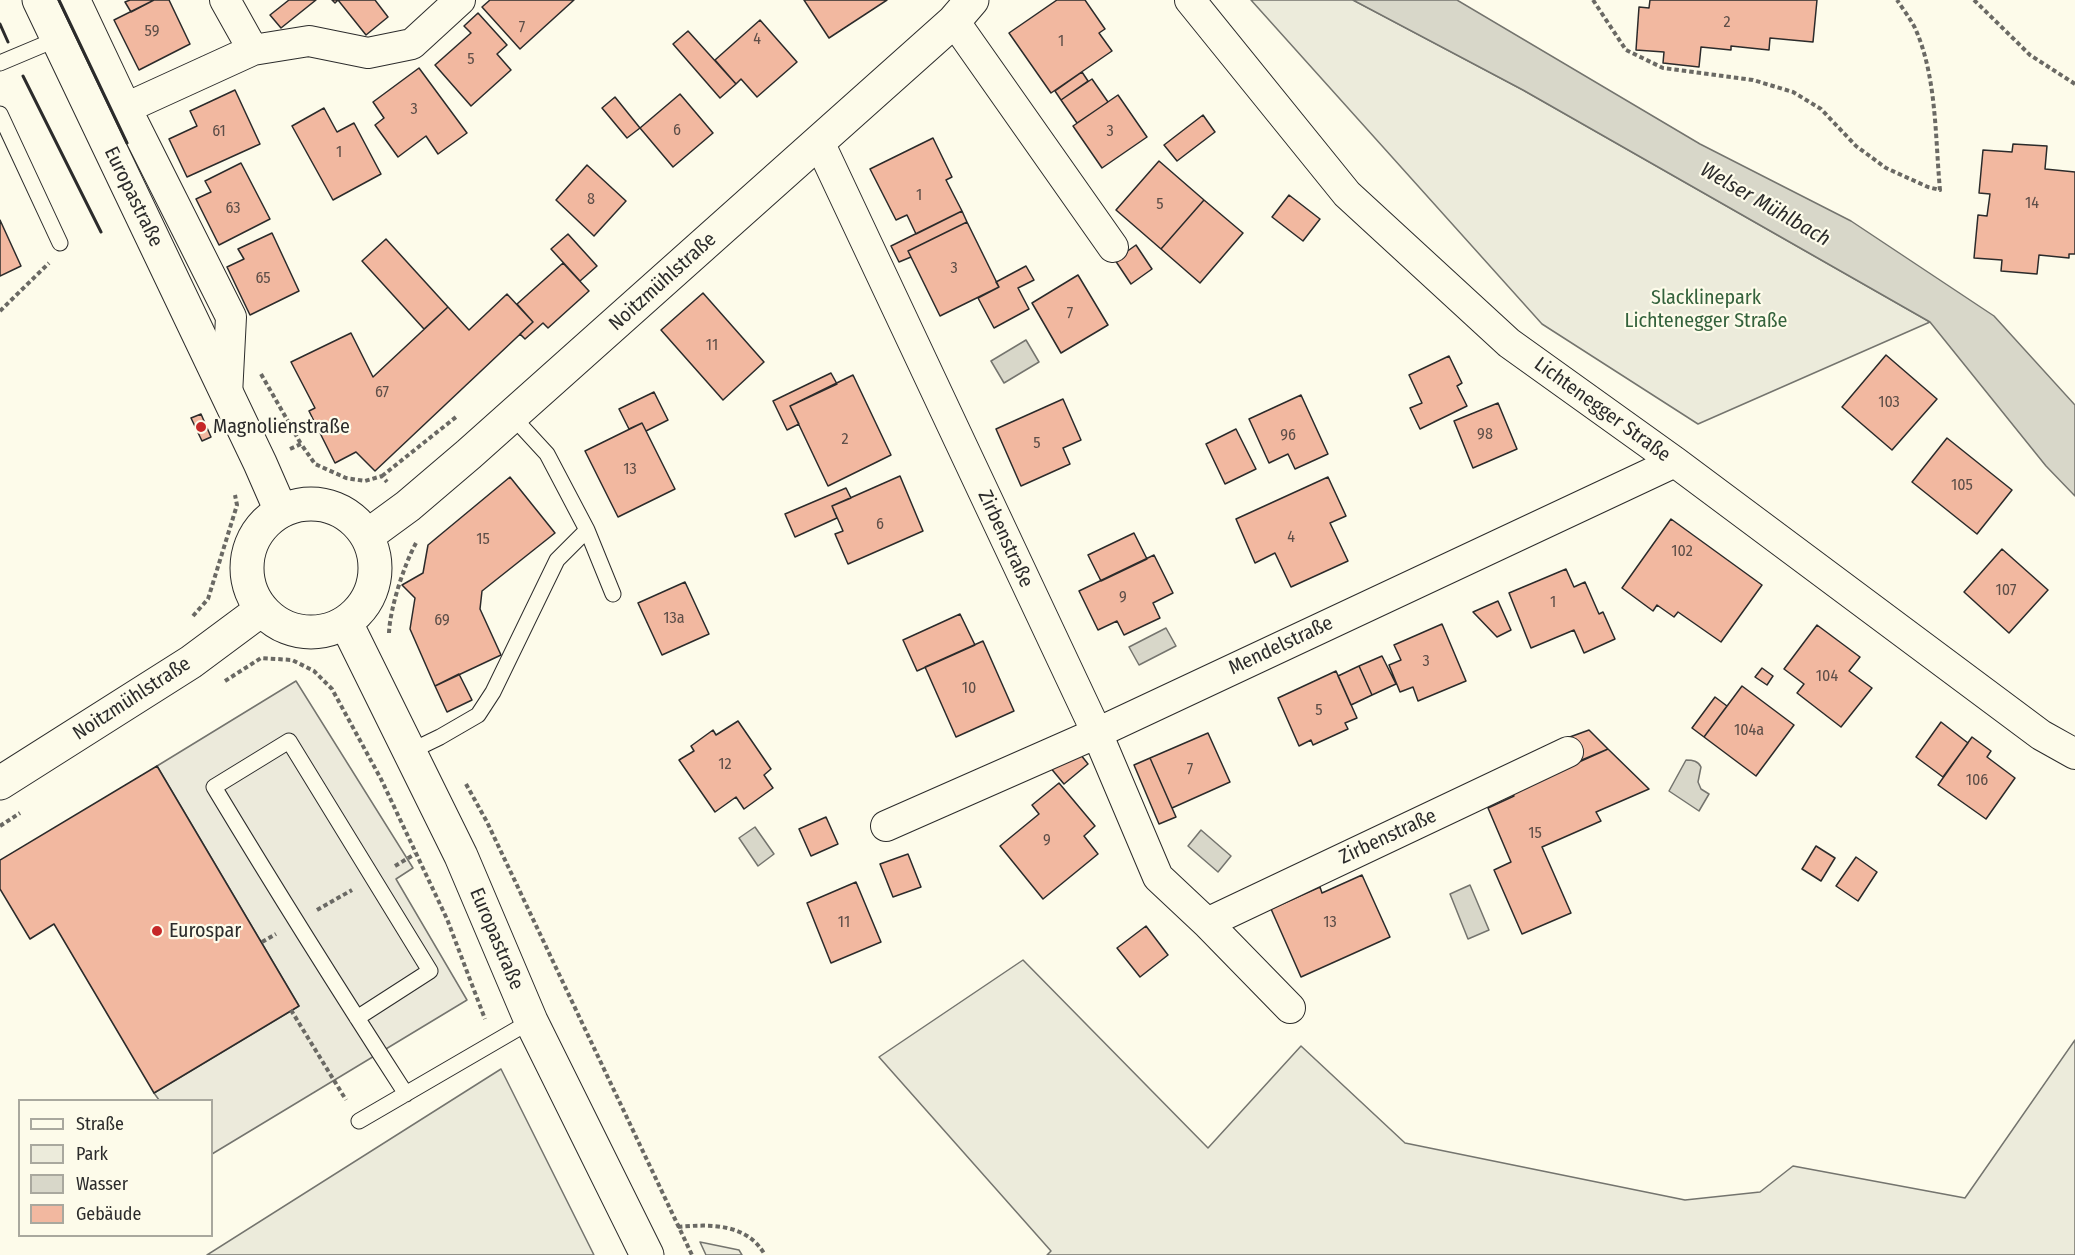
<!DOCTYPE html>
<html>
<head>
<meta charset="utf-8">
<style>
  body { margin:0 }
  #map { position:relative; width:2075px; height:1255px; overflow:hidden; background:#fdfbea; font-family:"Fira Sans Condensed",sans-serif }
  canvas { display:block }
  .legend { position:absolute; left:18px; top:1099px; width:195px; height:138px; box-sizing:border-box; background:#fdfbea; border:2px solid #a9a89e; margin:0; padding:8px 10px; list-style:none; font-size:18px; color:#2b2b2b }
  .legend li { display:flex; align-items:center; gap:12px; height:30px }
  .legend b { width:30px; border:2px solid #a9a89e }
</style>
</head>
<body>
<div id="map">
<canvas width="2075" height="1255"></canvas>
<ul class="legend">
<li><b style="height:8px;background:#fdfbea"></b>Straße</li>
<li><b style="height:16px;background:#ecebdb"></b>Park</li>
<li><b style="height:16px;background:#d8d7c9"></b>Wasser</li>
<li><b style="height:16px;background:#f2b8a0"></b>Gebäude</li>
</ul>
</div>
<script>
const context = document.querySelector('canvas').getContext('2d');
context.lineJoin = 'round';
function paint(path, color) { context.fillStyle = color; context.fill(path, 'evenodd'); }
function stroke(path, color, width, dash) { context.strokeStyle = color; context.lineWidth = width; context.lineCap = dash ? 'butt' : 'round'; context.setLineDash(dash || []); context.stroke(path); }
function label(font, color, halo, rows, align = 'center') {
  context.font = font + ' "Fira Sans Condensed",sans-serif'; context.lineWidth = 4.5; context.setLineDash([]); context.textBaseline = 'middle'; context.strokeStyle = halo; context.fillStyle = color; for (const [text, x, y, turn = 0] of rows) {
    context.save(); context.translate(x, y); context.rotate((+turn || 0) * Math.PI / 180); context.textAlign = isNaN(turn) ? turn : align; if (halo) context.strokeText(text, 0, 0); context.fillText(text, 0, 0); context.restore();
  }
}
const green = new Path2D(`
  M1251,0H1353L1523,90L1930,322L1698,424L1542,324Z
  M1023,960L1208,1148L1301,1046L1405,1143L1685,1200L1760,1192L1793,1166L1965,1198L2075,1040V1255H1047L1051,1251L879,1057Z
  M501,1069L594,1255H207Z
  M700,1242L739,1250L742,1255H706Z`);
paint(green, '#ecebdb');
stroke(green, '#74746e', 1.5);
const parking = new Path2D(`
  M296,681L413,868L396,879L467,1000L212,1154V1100H159L154,1093L299,1006L157,766Z`);
paint(parking, '#eceadb');
stroke(parking, '#74746e', 1.5);
const water = new Path2D(`
  M1353,0H1457L1700,144L1851,221L1994,316L2075,405V496L2046,466L1930,322L1523,90Z
  M1026,340L1039,362L1004,383L991,361Z
  M1166,628L1176,646L1139,665L1129,647Z
  M1686,760C1693,760 1698,761 1701,767L1698,782L1701,789L1709,794L1699,811L1669,791Z
  M755,827L774,854L758,866L739,838Z
  M1201,830L1231,856L1218,872L1188,846Z
  M1470,885L1489,930L1468,939L1450,894Z`);
paint(water, '#d8d7c9');
stroke(water, '#74746e', 1.5);
const building = new Path2D(`
  M130,0H154L131,12L125,2Z
  M154,0H169L190,44L139,70L114,20Z
  M289,0H316L281,28L270,15Z
  M332,0H375L388,17L366,35L338,0L335,3Z
  M490,0H574L520,49L482,7Z
  M804,0H887L829,38Z
  M1057,0H1085L1105,29L1099,33L1112,51L1051,93L1009,33Z
  M1650,0H1817L1813,42L1770,38L1769,50L1731,46V50L1701,47L1699,67L1663,63L1664,52L1636,50L1639,7L1649,8Z
  M478,13L507,45L497,54L511,70L471,106L435,65L471,33L464,26Z
  M760,20L797,62L757,97L741,79L736,84L715,60Z
  M688,31L736,84L720,98L673,44Z
  M419,68L467,133L438,154L426,136L398,157L375,125L384,118L373,102Z
  M1082,72L1088,81L1061,100L1055,91Z
  M1092,79L1108,102L1077,123L1061,100Z
  M235,90L260,144L187,177L169,139L197,126L190,111Z
  M680,94L713,133L673,167L640,128Z
  M1118,95L1147,137L1102,168L1073,126Z
  M615,97L640,128L627,138L602,108Z
  M324,108L337,132L354,123L381,174L333,200L292,126Z
  M1203,115L1215,132L1177,161L1164,145Z
  M933,138L952,177L946,180L962,211L916,234L907,215L896,220L870,169Z
  M2013,144L2047,146L2045,169L2075,172V254H2069V258L2039,255L2037,274L2001,271L2002,260L1974,258L1978,215L1987,216L1990,194L1979,193L1983,150L2012,152Z
  M1159,161L1204,200L1161,249L1116,210Z
  M241,163L270,219L219,245L196,199L211,192L205,181Z
  M587,165L626,201L594,236L556,200Z
  M1289,195L1320,219L1303,241L1272,217Z
  M1204,200L1243,233L1200,283L1161,249Z
  M962,211L967,222L908,251L911,257L899,262L891,246Z
  M0,220L21,266L0,276Z
  M967,222L999,287L940,316L908,251Z
  M272,233L299,291L250,315L227,267L244,259L238,249Z
  M568,234L597,266L580,281L551,249Z
  M386,239L448,307L424,329L362,261Z
  M1136,245L1152,269L1131,284L1115,260Z
  M563,263L589,291L548,328L543,323L525,339L520,334L533,322L517,304Z
  M1026,266L1034,280L1018,288L1029,309L994,328L978,298L999,287L996,282Z
  M1078,275L1108,325L1061,353L1032,303Z
  M703,293L764,362L723,400L661,330Z
  M507,294L533,322L375,471L356,452L335,463L309,411L315,408L291,362L351,333L373,377L448,307L469,330Z
  M1886,355L1937,399L1892,450L1842,407Z
  M1449,356L1462,383L1457,386L1467,406L1420,429L1410,408L1422,403L1409,375Z
  M831,373L837,384L790,406L799,424L787,430L773,401Z
  M853,375L891,455L828,486L790,406Z
  M654,392L668,420L646,431L642,423L629,429L619,409Z
  M1301,395L1328,454L1295,469L1288,454L1269,463L1249,419Z
  M1063,399L1081,440L1063,448L1070,464L1021,486L996,429Z
  M1498,403L1517,449L1473,468L1454,421Z
  M201,414L211,437L202,441L191,418Z
  M642,423L675,489L618,517L585,451Z
  M1236,429L1256,469L1225,484L1206,444Z
  M1947,438L2012,490L1977,534L1912,482Z
  M900,476L923,531L848,564L835,534L843,531L832,506Z
  M510,477L555,533L482,591L480,609L501,655L435,686L410,629L415,598L402,585L423,573L428,545Z
  M1328,477L1346,516L1330,523L1348,561L1291,587L1275,553L1255,563L1236,519Z
  M846,488L851,498L832,506L837,518L795,537L785,514Z
  M1671,519L1762,585L1721,642L1678,612L1674,617L1657,605L1653,611L1622,588Z
  M1134,533L1147,559L1101,581L1088,555Z
  M2002,549L2048,590L2009,633L1964,592Z
  M1154,555L1173,593L1153,603L1160,618L1124,635L1117,621L1098,630L1079,591Z
  M1566,569L1574,587L1585,582L1599,614L1603,612L1615,639L1584,653L1574,630L1531,648L1509,593Z
  M685,582L709,634L662,655L638,603Z
  M1498,601L1511,630L1497,637L1473,612Z
  M960,614L975,645L917,671L903,640Z
  M1442,624L1466,681L1418,701L1413,687L1400,692L1389,665L1401,660L1394,645Z
  M1817,625L1860,657L1849,671L1872,688L1841,727L1797,693L1804,684L1784,669Z
  M983,641L1014,711L956,737L925,667Z
  M1382,656L1396,684L1372,695L1359,666Z
  M1359,666L1372,695L1351,705L1338,676Z
  M1762,668L1773,676L1767,685L1755,677Z
  M1336,671L1357,718L1345,723L1348,729L1313,745L1311,740L1299,746L1278,698Z
  M459,674L472,700L447,712L435,686Z
  M1742,686L1794,725L1756,776L1704,737Z
  M1715,697L1727,706L1704,737L1692,728Z
  M738,721L771,769L764,775L773,788L744,809L736,797L715,812L679,760L694,751L691,746L713,730L716,735Z
  M1941,722L1968,743L1943,777L1916,757Z
  M1589,730L1608,749L1577,762L1567,738Z
  M1208,733L1230,782L1172,808L1150,758Z
  M1972,737L1991,751L1987,757L2015,778L1986,819L1938,785Z
  M1608,749L1649,789L1596,812L1601,821L1542,847L1571,913L1522,934L1494,870L1511,862L1488,808L1514,796L1512,792Z
  M1077,750L1088,764L1064,784L1049,766Z
  M1150,758L1176,817L1159,824L1134,765Z
  M157,766L299,1006L154,1093L54,924L30,939L0,889V860Z
  M1059,783L1095,826L1084,836L1098,854L1043,899L1000,846L1039,814L1032,805Z
  M826,817L838,844L811,856L799,829Z
  M1816,846L1835,858L1821,881L1802,869Z
  M908,854L921,887L893,897L880,864Z
  M1856,857L1877,872L1858,901L1836,886Z
  M1362,875L1390,937L1301,977L1271,909L1320,887L1322,893Z
  M856,882L881,942L831,963L807,903Z
  M1146,926L1168,955L1140,977L1117,948Z`);
paint(building, '#f2b8a0');
stroke(building, '#2b2b2b', 1.5);
const service = new Path2D(`
  M0,63L57,39
  M0,114L60,243
  M587,530L613,594
  M409,752L440,737L478,715L493,692L557,560L587,530L547,454L512,416
  M357,1018L430,971L289,741L214,787C276,890 340,992 406,1094
  M359,1121L531,1021`);
const minor = new Path2D(`
  M75,0L126,108L231,317L227,395
  M225,0L253,50
  M1190,0L1347,194L1509,343L1675,462L2041,735L2075,754
  M954,21L1113,247
  M126,108L253,50L309,41L368,53L412,44L460,0
  M819,142L1097,733L1158,877L1207,923L1290,1008
  M886,826L1097,733L1675,462
  M1207,923L1568,752`);
const tertiary = new Path2D(`
  M247 568a64 64 0 1 1 128 0a64 64 0 1 1-128 0Z
  M367,536L408,506L469,454L954,21L972,0
  M346,623L461,856L531,1021L647,1255
  M0,783L191,662L261,610`);
const secondary = new Path2D(`
  M39,0L260,463L281,511`);
stroke(service, '#2b2b2b', 17);
stroke(minor, '#2b2b2b', 32);
stroke(tertiary, '#2b2b2b', 35);
stroke(secondary, '#2b2b2b', 35);
stroke(new Path2D(`
  M1593,0L1626,50L1663,68L1753,80L1793,92L1821,109L1856,146L1886,168L1928,187L1940,190C1935,137 1937,77 1915,28C1910,18 1903,9 1897,0
  M1974,0L2030,55L2075,84
  M0,311L49,263
  M261,374L301,444
  M290,449L301,444L315,464L346,478L365,481L382,476L387,482
  M382,476L456,417
  M193,616L208,599L237,505L235,495
  M389,633C390,608 404,565 416,543
  M225,681L261,658L292,660L314,671L332,689L381,779L447,919L485,1019
  M466,784L487,822L692,1255
  M0,826L20,813
  M395,866L415,854
  M317,910L352,890
  M262,942L276,934
  M291,1010L346,1100
  M678,1227C710,1224 747,1223 765,1255`), '#6a6964', 4, [4.5, 3]);
stroke(service, '#fdfbea', 15);
stroke(minor, '#fdfbea', 30);
stroke(tertiary, '#fdfbea', 33);
stroke(secondary, '#fdfbea', 33);
stroke(new Path2D(`
  M59,0L127,143
  M0,24L8,42
  M23,76L101,232`), '#2b2b2b', 3);
for (const [x, y, r, color] of [
  [201,427,6,"#c62828"],
  [157,931,6,"#c62828"]
]) { const dot = new Path2D(); dot.arc(x, y, r, 0, 2 * Math.PI); context.fillStyle = color; context.fill(dot); stroke(dot, '#fdfbea', 2); }
label('16px', '#5d4e48', null, [
  ["2",1727,23],
  ["7",522,28],
  ["59",152,32],
  ["4",757,40],
  ["1",1061,42],
  ["5",471,60],
  ["3",414,110],
  ["6",677,131],
  ["61",219,132],
  ["3",1110,132],
  ["1",339,153],
  ["1",919,196],
  ["8",591,200],
  ["14",2032,204],
  ["5",1160,205],
  ["63",233,209],
  ["3",954,269],
  ["65",263,279],
  ["7",1070,314],
  ["11",712,346],
  ["67",382,393],
  ["103",1889,403],
  ["98",1485,435],
  ["96",1288,436],
  ["2",845,440],
  ["5",1037,444],
  ["13",630,470],
  ["105",1962,486],
  ["6",880,525],
  ["4",1291,538],
  ["15",483,540],
  ["102",1682,552],
  ["107",2006,591],
  ["9",1123,598],
  ["1",1553,603],
  ["13a",674,619],
  ["69",442,621],
  ["3",1426,662],
  ["104",1827,677],
  ["10",969,689],
  ["5",1319,711],
  ["104a",1749,731],
  ["12",725,765],
  ["7",1190,770],
  ["106",1977,781],
  ["15",1535,834],
  ["9",1047,841],
  ["11",844,923],
  ["13",1330,923]
]);
label('20px', '#2b2b2b', '#fdfbea', [
  ["Europastraße",133,197,64],
  ["Noitzmühlstraße",663,282,-42],
  ["Lichtenegger Straße",1602,410,36],
  ["Zirbenstraße",1005,539,65],
  ["Mendelstraße",1281,646,-25],
  ["Noitzmühlstraße",132,699,-33],
  ["Zirbenstraße",1388,837,-25],
  ["Europastraße",496,939,67]
]);
label('20px', '#34623c', '#fdfbea', [
  ["Slacklinepark",1706,298],
  ["Lichtenegger Straße",1706,321]
]);
label('20px', '#2b2b2b', '#fdfbea', [
  ["Magnolienstraße",213,427],
  ["Eurospar",169,931]
], 'left');
label('italic 21px', '#2b2b2b', '#fdfbea', [
  ["Welser Mühlbach",1765,205,30]
]);
</script>
</body>
</html>
